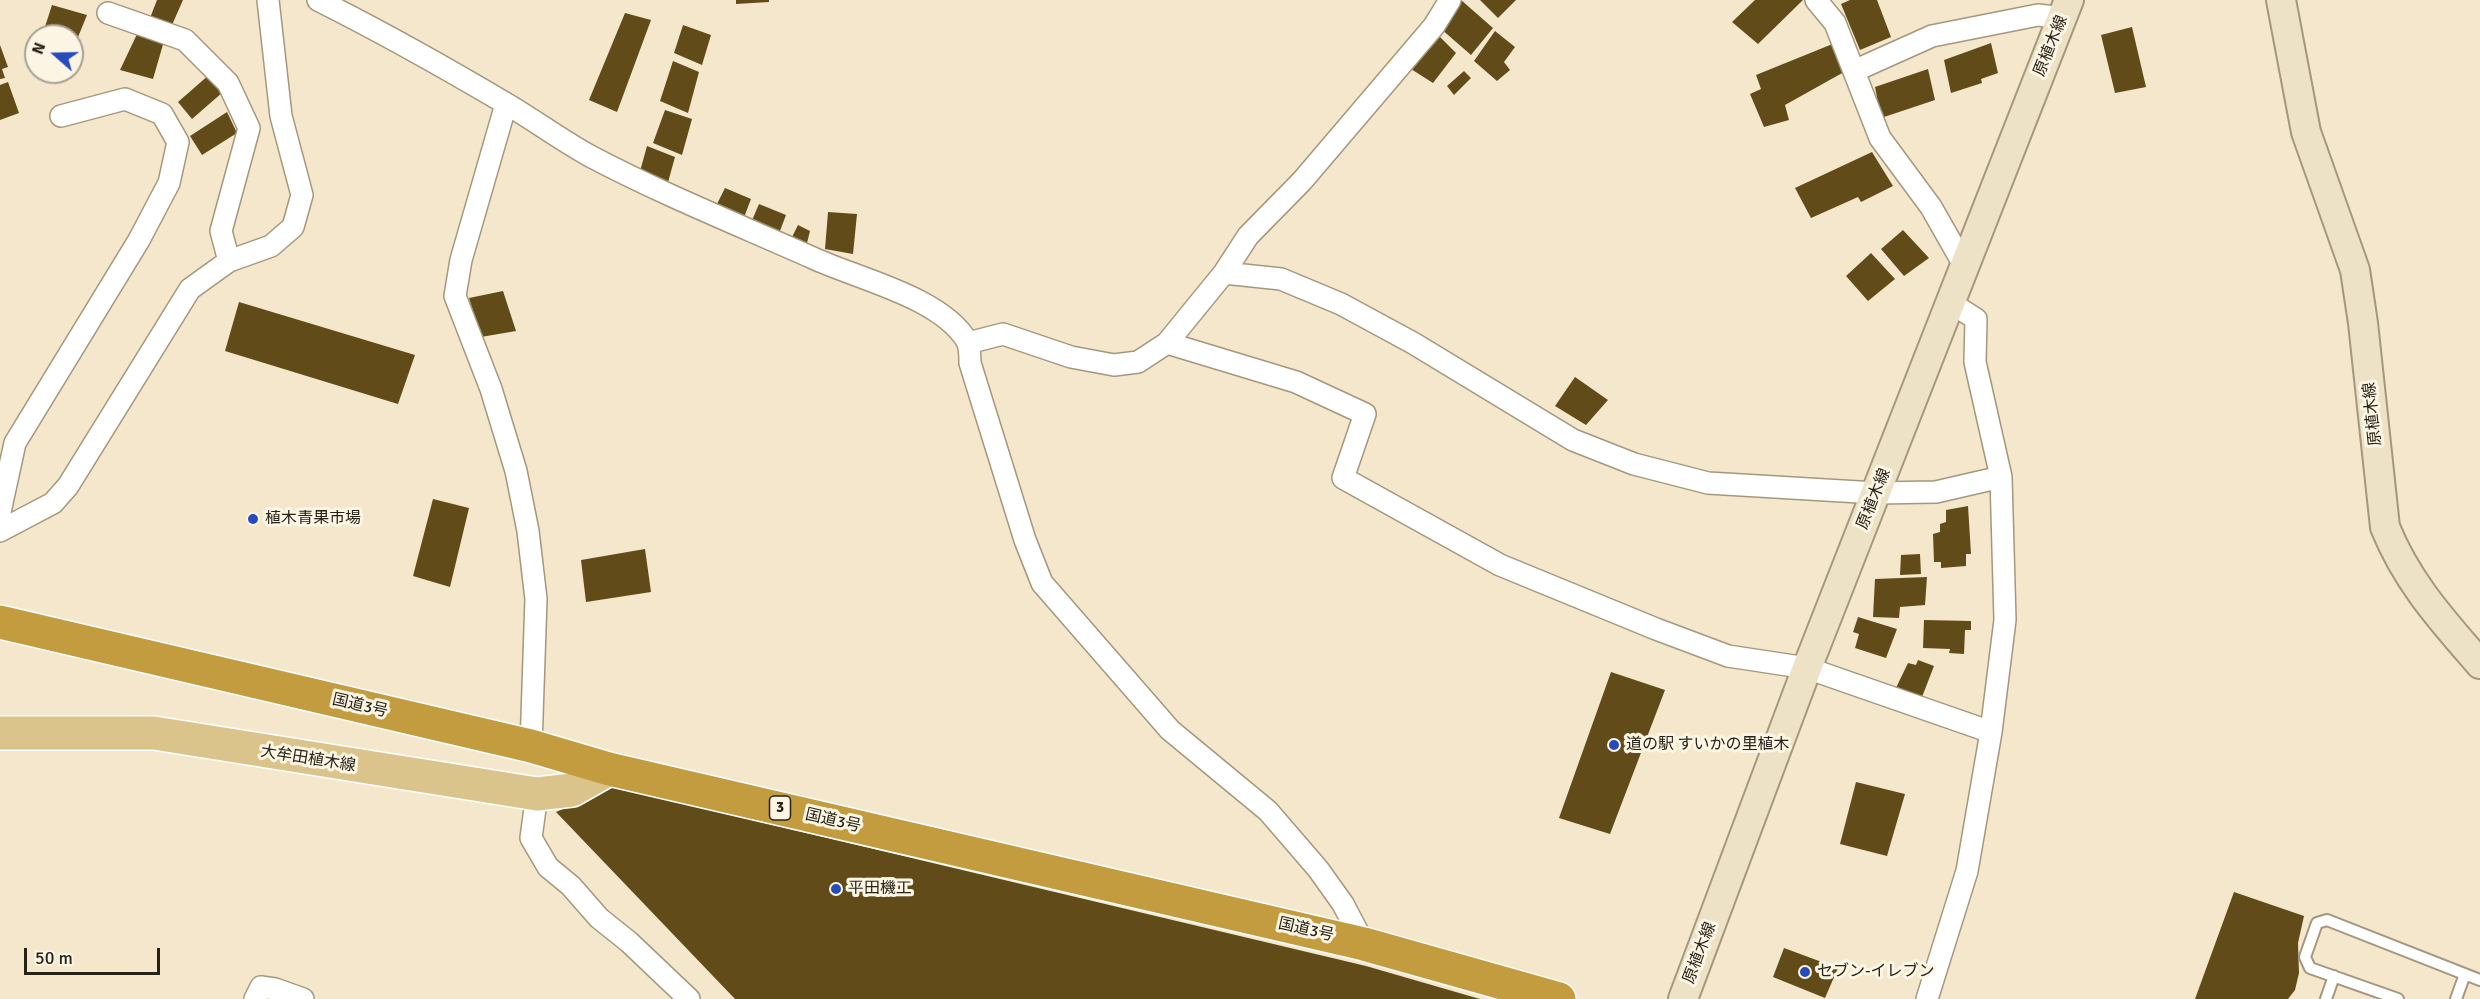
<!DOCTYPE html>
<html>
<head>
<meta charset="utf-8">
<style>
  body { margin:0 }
  #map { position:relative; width:2480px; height:999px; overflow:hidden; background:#f4e7cb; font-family:Signika,sans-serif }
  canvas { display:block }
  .north { position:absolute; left:24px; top:24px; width:60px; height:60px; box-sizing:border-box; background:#fdf5e4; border:2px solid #a7a192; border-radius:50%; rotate:290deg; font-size:16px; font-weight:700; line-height:24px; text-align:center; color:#272218 }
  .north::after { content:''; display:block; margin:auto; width:21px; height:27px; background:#264bba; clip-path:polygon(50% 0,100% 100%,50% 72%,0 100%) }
  .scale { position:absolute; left:24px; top:948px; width:136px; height:27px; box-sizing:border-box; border:3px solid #272218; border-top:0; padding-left:8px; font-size:18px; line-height:21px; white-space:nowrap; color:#272218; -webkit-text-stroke:4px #fdf5e4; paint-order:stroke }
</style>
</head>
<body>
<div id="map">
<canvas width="2480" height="999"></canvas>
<div class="north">N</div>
<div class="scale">50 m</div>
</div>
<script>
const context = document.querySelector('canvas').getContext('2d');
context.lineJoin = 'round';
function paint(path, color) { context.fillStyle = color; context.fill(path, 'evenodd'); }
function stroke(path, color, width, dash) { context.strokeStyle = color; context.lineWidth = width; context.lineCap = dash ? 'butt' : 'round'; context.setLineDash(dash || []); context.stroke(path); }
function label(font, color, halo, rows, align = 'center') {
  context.font = font + ' Signika,"Noto Sans JP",sans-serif'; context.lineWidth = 6; context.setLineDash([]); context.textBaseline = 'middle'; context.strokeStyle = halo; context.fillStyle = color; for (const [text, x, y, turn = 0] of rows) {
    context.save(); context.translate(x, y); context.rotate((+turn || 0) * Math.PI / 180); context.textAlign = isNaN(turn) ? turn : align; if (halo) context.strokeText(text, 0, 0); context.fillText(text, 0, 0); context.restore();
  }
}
paint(new Path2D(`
  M157,0H183L172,25L150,18Z
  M736,0H769V2L736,4Z
  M1461,0L1493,28L1471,55L1440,28Z
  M1480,0H1516L1498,18Z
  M1755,0H1803L1758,44L1732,22Z
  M1850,0H1877L1891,37L1860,50L1841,4Z
  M52,5L87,15L74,47L72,46V36H42Z
  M625,13L651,20L617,112L589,100Z
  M683,25L711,35L702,65L674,53Z
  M2132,27L2146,87L2115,93L2101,35Z
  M1495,31L1515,47L1504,62L1510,70L1497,81L1474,61Z
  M138,32L164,41L153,79L120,70Z
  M1438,35L1456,53L1433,83L1411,69Z
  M1835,43L1844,72L1785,105L1789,120L1764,127L1750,94L1761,89L1756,75Z
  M1991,43L1998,73L1981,79L1982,83L1951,93L1944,60Z
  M0,45L8,67L2,69L5,78L0,79Z
  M673,61L699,72L688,113L660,101Z
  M1928,69L1935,100L1881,118L1875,87Z
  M1464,71L1471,78L1454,95L1447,86Z
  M210,74L223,92L192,119L178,102Z
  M8,82L19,113L0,120V85Z
  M665,110L692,119L682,155L653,143Z
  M227,112L237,133L202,155L190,136Z
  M647,146L675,157L667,186L639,175Z
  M1872,152L1893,186L1861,202L1858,197L1811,218L1795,188Z
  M725,188L751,199L743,220L715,208Z
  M759,204L786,215L778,236L750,225Z
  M828,212L857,214L853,254L825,249Z
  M798,225L810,231L806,247L791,239Z
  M1903,230L1929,258L1904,276L1881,249Z
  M1871,253L1895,279L1868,301L1846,276Z
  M503,291L516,331L481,337L469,298Z
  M239,302L415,355L398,404L225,351Z
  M1575,377L1608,400L1586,425L1555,406Z
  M433,499L469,508L450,587L413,576Z
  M1968,506L1971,554H1966V566L1941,568V562H1934L1933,534L1940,532V524L1946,522V510Z
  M645,549L651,592L586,602L581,560Z
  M1920,554L1921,574L1900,575L1901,555Z
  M1927,577L1925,605L1900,607L1899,618L1873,617L1875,579Z
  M1858,617L1897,629L1886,658L1855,648L1859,634L1853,632Z
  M1924,620L1971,621V630H1965L1964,654L1949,653L1950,649L1923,648Z
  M1918,660L1934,666L1922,697L1915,694L1913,698L1894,692L1908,663L1916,665Z
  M1611,672L1665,690L1610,834L1559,818Z
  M1856,782L1905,794L1887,856L1840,844Z
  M613,787L1366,966L1480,999H735L556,812Z
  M2234,892L2304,916L2298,943L2299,973L2295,990L2288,999H2195Z
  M1784,948L1838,968L1825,998L1773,977Z`), '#614b18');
const lane = new Path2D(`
  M2326,999L2334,976
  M2398,999L2310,968L2305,957L2317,923L2327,920L2480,980
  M2456,999L2465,974`);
const street = new Path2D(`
  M318,0C382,32 444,67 505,103C534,120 561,140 590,156C662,194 739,225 813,258C858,279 941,297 967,341C970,347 970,357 970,363L1025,540L1042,583L1170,730L1268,811L1318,869L1343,904L1364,944
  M1816,0L1835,23L1880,138L1931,207L1964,265
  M108,13L185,40L228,83L249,128L221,231L229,261
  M1854,71L1932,36L2038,15L2063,18
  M506,104L461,260L455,296L491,389L516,471L528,531L536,599L531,746
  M1224,273L1281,279L1341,304L1413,343L1573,440L1634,464L1708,483L1876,493L1936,492L2001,477
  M968,343L1003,334L1071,357L1114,365L1138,362L1167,343L1224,273L1248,236L1302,181L1434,26L1450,0
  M1167,343L1296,382L1365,414L1343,478L1500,565L1656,629L1728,656L1807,668L1991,732
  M0,512L15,443L139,240L169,183L178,142L162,114L125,99L61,116
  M0,531L53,503L68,486L190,289L229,261L271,246L293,227L302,195L281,116L268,0
  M537,794L531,838L548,867L571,886L599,918L629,942L689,999
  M255,999L261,987L275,989L303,999
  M1927,999L1967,871L1991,732L2005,620L2001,477L1975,362L1976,319L1951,303`);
const secondary = new Path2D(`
  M2281,0L2306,132L2355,270L2363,323L2385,527C2407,582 2442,620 2480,664
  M1683,999L1807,668L2069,0`);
const primary = new Path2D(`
  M0,733H154L537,794L572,790L609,769`);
const highway = new Path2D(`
  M0,622L531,746L609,769L1364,944L1559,999`);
stroke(lane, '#a4977d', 14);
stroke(street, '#a4977d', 24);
stroke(secondary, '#a4977d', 32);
stroke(primary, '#fff', 36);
stroke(highway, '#fff', 36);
stroke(lane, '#fff', 10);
stroke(street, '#fff', 21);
stroke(secondary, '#ede1c6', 28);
stroke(primary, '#dbc48c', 33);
stroke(highway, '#c39c40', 33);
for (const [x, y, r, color] of [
  [253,519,6,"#264bba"],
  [1614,745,6,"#264bba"],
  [836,889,6,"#264bba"],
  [1805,972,6,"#264bba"]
]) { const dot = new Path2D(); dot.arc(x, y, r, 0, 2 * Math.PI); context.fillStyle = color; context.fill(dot); stroke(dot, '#fdf5e4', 2); }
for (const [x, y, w] of [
  [780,808,21]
]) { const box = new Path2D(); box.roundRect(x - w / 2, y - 12, w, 24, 4.5); context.fillStyle = '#fdf5e4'; context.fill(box); stroke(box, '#272218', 1.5); }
label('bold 15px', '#272218', null, [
  ["3",780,808]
]);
label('16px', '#272218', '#fdf5e4', [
  ["原植木線",2051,46,-68],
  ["原植木線",2373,414,-96],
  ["原植木線",1874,499,-68],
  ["国道3号",360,706,13],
  ["大牟田植木線",308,759,9],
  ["国道3号",833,821,13],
  ["国道3号",1306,930,13],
  ["原植木線",1700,953,-69]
]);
label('16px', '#272218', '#fdf5e4', [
  ["植木青果市場",265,519],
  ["道の駅 すいかの里植木",1626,745],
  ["平田機工",848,889],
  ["セブン-イレブン",1817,972]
], 'left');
</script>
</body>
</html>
